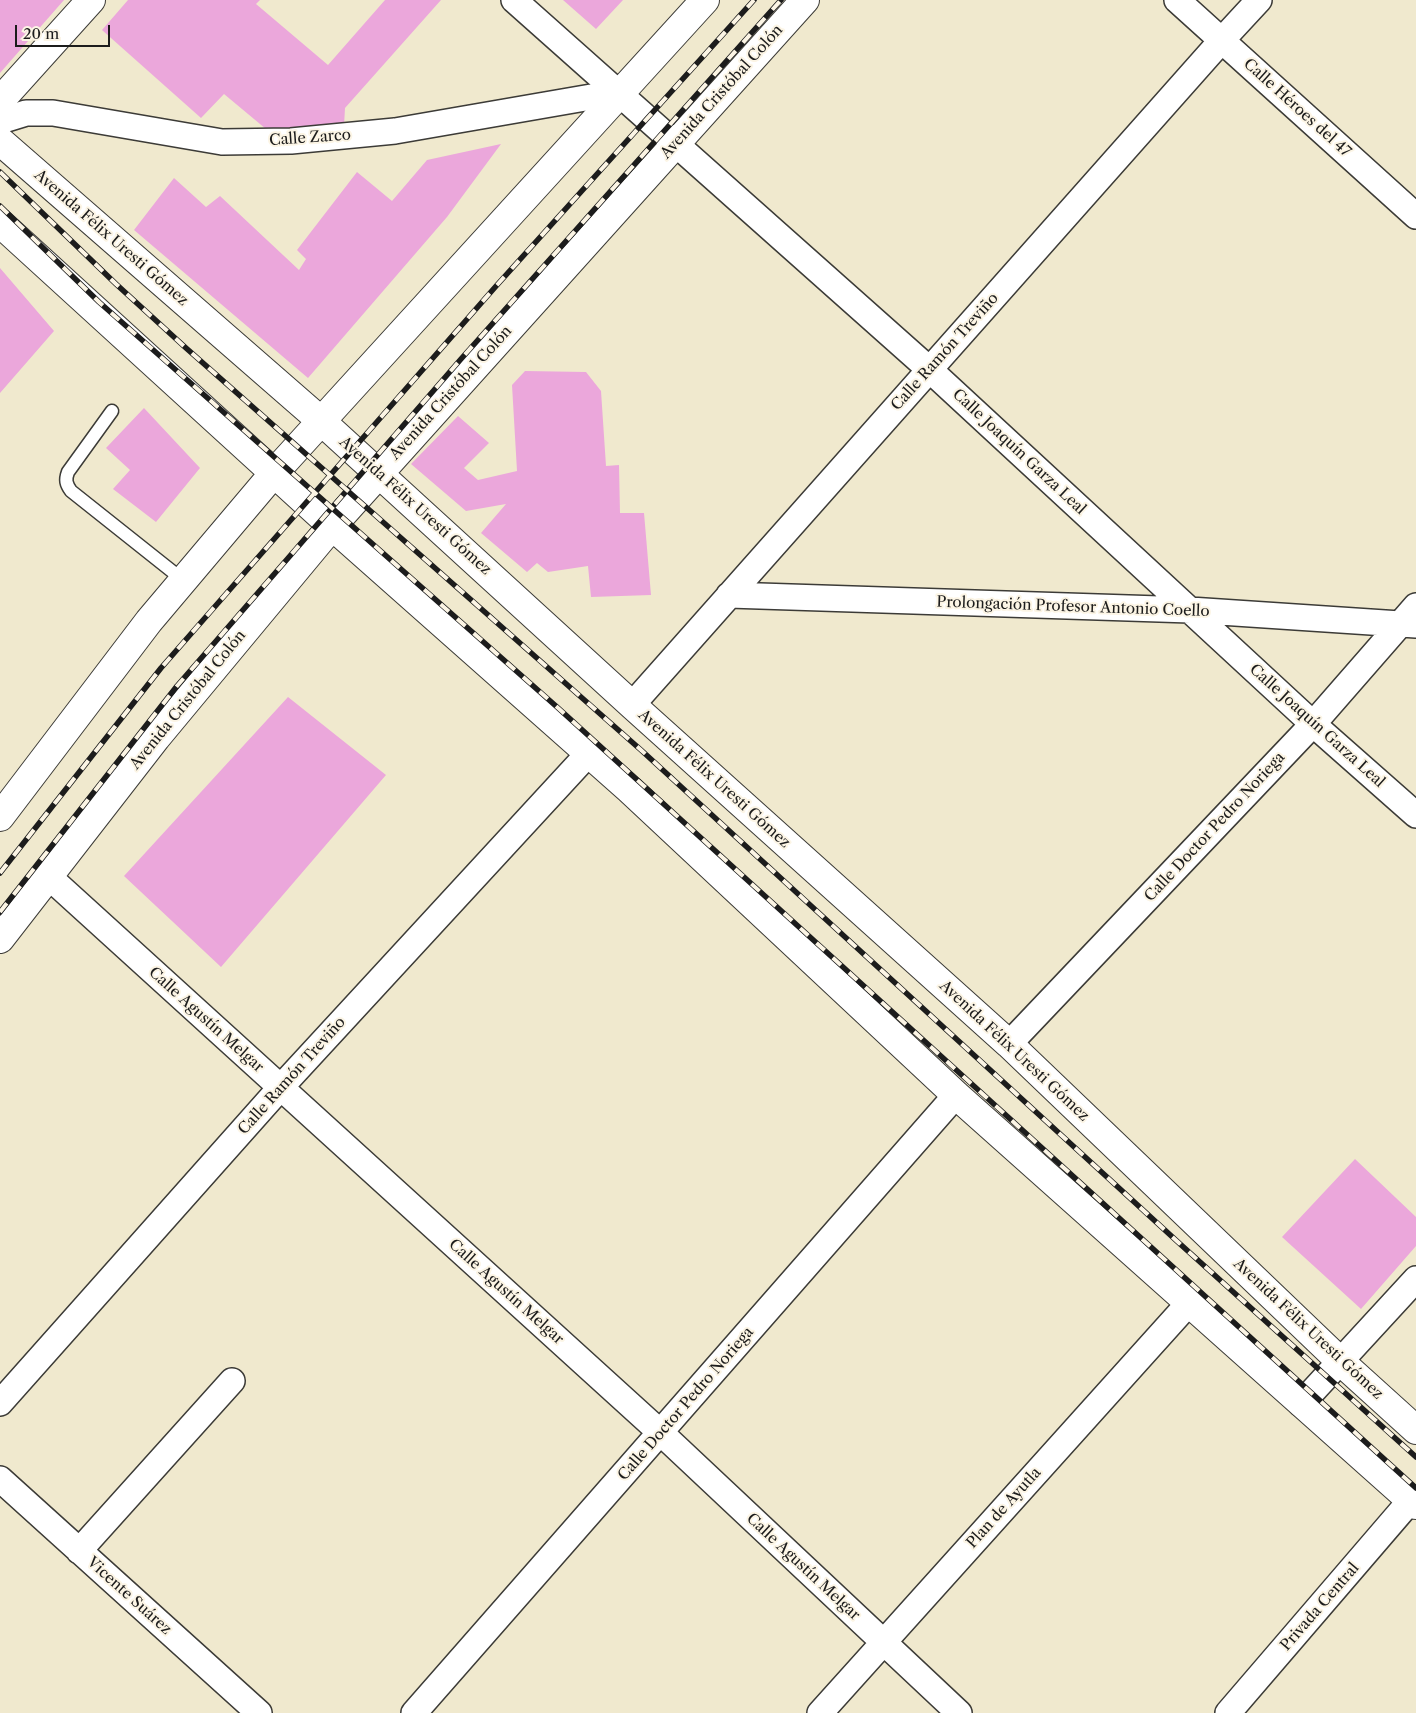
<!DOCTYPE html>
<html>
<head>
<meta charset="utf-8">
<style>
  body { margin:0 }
  #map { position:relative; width:1416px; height:1713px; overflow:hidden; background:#f0e9ce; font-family:"Libre Caslon Text",serif }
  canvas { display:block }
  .scale { position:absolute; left:15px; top:25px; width:95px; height:22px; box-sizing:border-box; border:2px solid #1c1c1c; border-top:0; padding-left:6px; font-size:15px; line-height:18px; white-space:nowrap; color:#1c1c1c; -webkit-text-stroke:4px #fcf5e5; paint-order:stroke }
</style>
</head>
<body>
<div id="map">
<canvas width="1416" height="1713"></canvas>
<div class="scale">20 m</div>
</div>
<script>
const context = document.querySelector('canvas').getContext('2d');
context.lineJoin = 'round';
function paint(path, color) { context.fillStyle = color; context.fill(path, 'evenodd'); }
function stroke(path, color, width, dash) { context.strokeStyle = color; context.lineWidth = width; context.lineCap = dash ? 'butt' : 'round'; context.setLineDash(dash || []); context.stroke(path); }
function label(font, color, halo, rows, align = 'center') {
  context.font = font + ' "Libre Caslon Text",serif'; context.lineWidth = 4; context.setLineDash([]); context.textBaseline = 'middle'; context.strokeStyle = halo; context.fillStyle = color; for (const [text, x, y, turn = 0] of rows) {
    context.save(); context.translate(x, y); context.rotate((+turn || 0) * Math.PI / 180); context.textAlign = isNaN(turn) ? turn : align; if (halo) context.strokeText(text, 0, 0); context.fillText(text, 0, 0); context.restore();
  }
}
paint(new Path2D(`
  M0,0H64L0,73Z
  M128,0H260L256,4L328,65L385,0H441L345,108L344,126L266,129L224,94L201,118L102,30Z
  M563,0H623L596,29Z
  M501,144L447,217L308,378L134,230L174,178L206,207L220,196L299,270L306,259L297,250L357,172L392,201L427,160Z
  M0,268L54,331L0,393Z
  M525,371L586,372L601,391L606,466L619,465L620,513H644L651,595L591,597L588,566L548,572L537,563L527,572L481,533L506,504L466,511L411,464L458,416L489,443L464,468L478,480L517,471L512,385Z
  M144,408L200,468L156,522L113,489L130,470L106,448Z
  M288,697L386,775L221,967L124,876Z
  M1355,1159L1416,1217V1246L1361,1309L1282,1237Z`), '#eba7db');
const lane = new Path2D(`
  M112,411L68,472C65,480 66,484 71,491L183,580`);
const street = new Path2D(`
  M514,0L930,370L1313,724L1416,815
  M1177,0L1416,216
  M0,121L26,113H53L222,142L291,141L395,131L620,92
  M729,595L1190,610L1416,625
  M632,705L1222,40L1259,0
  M48,876L661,1433L959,1713
  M1009,1044L1313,724L1416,606
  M0,1403L281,1087L589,753
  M1301,1404L1416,1279
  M0,1479L259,1713
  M79,1551L232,1381
  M414,1713L956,1095
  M820,1713L1189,1303
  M1228,1713L1411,1500`);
const secondary = new Path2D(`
  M0,101L91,0`);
const primary = new Path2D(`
  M0,141L320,420L632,705L1009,1044L1341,1362L1416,1430
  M0,223L332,526L629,789L956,1095L1416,1505
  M0,817L149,621L274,473L705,0
  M0,939L156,738L332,526L805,0`);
stroke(lane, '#3c3b37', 15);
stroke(street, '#3c3b37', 28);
stroke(secondary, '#3c3b37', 30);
stroke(primary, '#3c3b37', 30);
stroke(lane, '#fff', 12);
stroke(street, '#fff', 25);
stroke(secondary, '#fff', 28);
stroke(primary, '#fff', 28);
const rail = new Path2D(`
  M0,172L116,284L186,348L641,750L1179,1243L1416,1457
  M0,206L99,302L557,707L1416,1488
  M0,873L161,668L497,285L754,0
  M0,912L177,686L461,359L781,0`);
stroke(rail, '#1c1c1c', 5.5);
stroke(rail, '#fcf5e5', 4, [11]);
label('15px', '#1c1c1c', '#fcf5e5', [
  ["Avenida Cristóbal Colón",722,92,-48],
  ["Calle Héroes del 47",1297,108,42],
  ["Calle Zarco",310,138,-4],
  ["Avenida Félix Uresti Gómez",111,238,41],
  ["Calle Ramón Treviño",945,352,-48],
  ["Avenida Cristóbal Colón",451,393,-48],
  ["Calle Joaquín Garza Leal",1019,452,43],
  ["Avenida Félix Uresti Gómez",415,506,42],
  ["Prolongación Profesor Antonio Coello",1073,607,2],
  ["Avenida Cristóbal Colón",188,700,-51],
  ["Calle Joaquín Garza Leal",1317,726,42],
  ["Avenida Félix Uresti Gómez",714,779,42],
  ["Calle Doctor Pedro Noriega",1215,827,-47],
  ["Calle Agustín Melgar",206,1020,42],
  ["Avenida Félix Uresti Gómez",1014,1051,43],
  ["Calle Ramón Treviño",292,1076,-48],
  ["Calle Agustín Melgar",506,1292,42],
  ["Avenida Félix Uresti Gómez",1308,1329,43],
  ["Calle Doctor Pedro Noriega",686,1404,-49],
  ["Plan de Ayutla",1004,1508,-48],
  ["Calle Agustín Melgar",803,1567,43],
  ["Vicente Suárez",129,1596,42],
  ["Privada Central",1320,1607,-49]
]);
</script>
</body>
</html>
